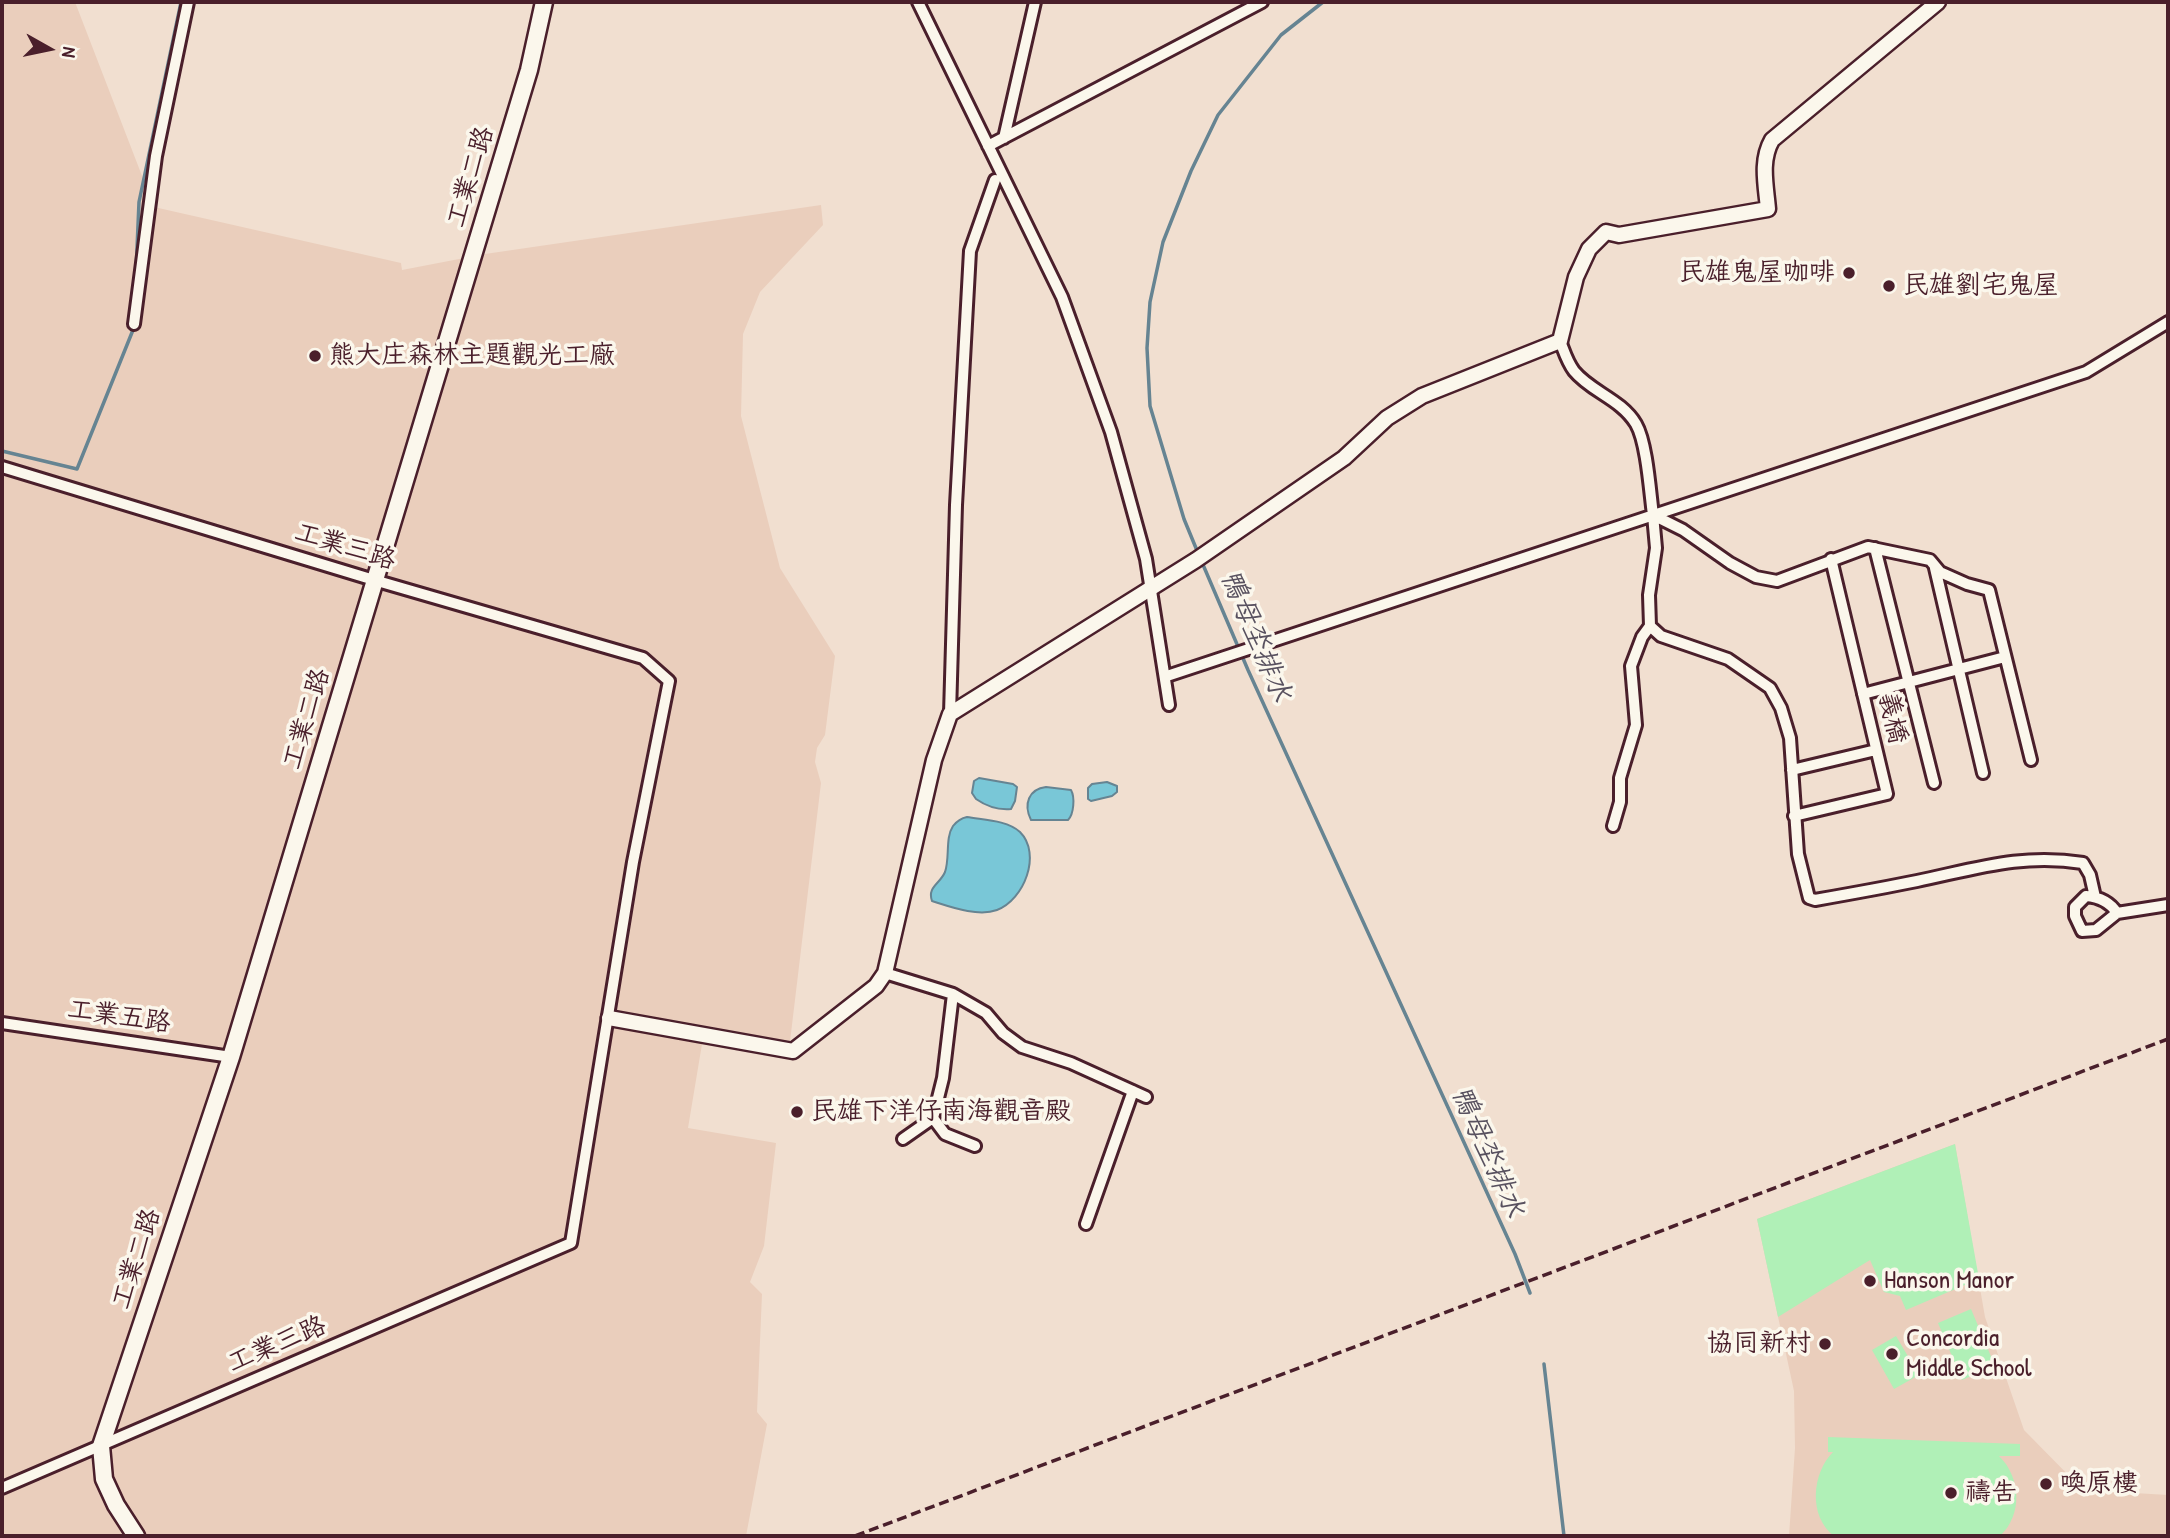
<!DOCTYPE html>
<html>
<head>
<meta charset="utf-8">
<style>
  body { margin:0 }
  #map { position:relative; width:2170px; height:1538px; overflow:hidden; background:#f1dfd0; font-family:"Patrick Hand",sans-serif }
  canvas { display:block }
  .frame { position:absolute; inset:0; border:4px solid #4a1f2b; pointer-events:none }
  .north { position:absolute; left:14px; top:14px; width:70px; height:70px; -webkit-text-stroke:5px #fbf7ec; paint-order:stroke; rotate:99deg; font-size:19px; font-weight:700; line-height:28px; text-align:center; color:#4a1f2b }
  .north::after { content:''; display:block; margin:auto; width:24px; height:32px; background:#4a1f2b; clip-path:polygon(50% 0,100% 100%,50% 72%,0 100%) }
</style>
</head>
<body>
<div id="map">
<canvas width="2170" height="1538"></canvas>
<div class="frame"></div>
<div class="north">N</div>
</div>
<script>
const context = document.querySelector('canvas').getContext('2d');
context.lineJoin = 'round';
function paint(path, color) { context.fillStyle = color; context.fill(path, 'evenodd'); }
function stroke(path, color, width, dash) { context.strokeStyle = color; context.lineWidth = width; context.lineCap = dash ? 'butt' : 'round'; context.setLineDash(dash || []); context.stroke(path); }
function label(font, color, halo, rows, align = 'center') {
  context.font = font + ' "Patrick Hand","LXGW WenKai TC",sans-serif'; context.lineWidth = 7; context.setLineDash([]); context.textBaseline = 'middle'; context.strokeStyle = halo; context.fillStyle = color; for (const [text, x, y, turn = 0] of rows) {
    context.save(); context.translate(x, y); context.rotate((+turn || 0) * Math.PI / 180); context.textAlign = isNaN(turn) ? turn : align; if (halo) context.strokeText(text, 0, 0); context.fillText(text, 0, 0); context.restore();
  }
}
paint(new Path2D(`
  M2,2H75L154,207L401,263L402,270L485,254L821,205L823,225L760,292L743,334L741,416L780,568L835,656L825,735L817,748L815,762L821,783L788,1058L702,1044L688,1128L776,1143L764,1246L750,1282L762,1294L757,1412L767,1424L746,1536H2Z
  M1955,1144L1985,1317L2024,1430L2083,1490L2168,1495V1536H1789L1795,1448L1794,1391L1757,1219Z`), '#eacebc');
paint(new Path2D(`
  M1955,1144L1979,1279L1906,1310L1900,1296L1884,1292L1870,1260L1778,1317L1757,1219Z
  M1971,1309L1995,1366L1962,1380L1938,1323Z
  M1896,1336L1919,1375L1894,1389L1872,1350Z
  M1828,1437L2020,1444V1456H1999C2021,1477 2023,1515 2000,1536H1834C1808,1516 1812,1473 1833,1452H1828Z`), '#b0f0b7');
const water = new Path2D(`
  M979,778L1013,784L1017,787L1015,801L1011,809C999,810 986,806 976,799L972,793L974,781Z
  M1107,782L1117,786V792L1112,796L1091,801L1088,799V788L1092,784Z
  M1046,787L1071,790C1075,797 1074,814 1068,820H1031C1023,804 1029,789 1046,787Z
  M967,817C983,820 1007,820 1020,832C1042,854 1024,900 997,910C978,917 951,907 932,901C927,887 940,884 945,872C950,858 945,838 953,826C957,821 962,818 967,817Z`);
paint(water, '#79c7d7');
stroke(water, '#668492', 2);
stroke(new Path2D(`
  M136,272L139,202L181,2
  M2,451L77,469L133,330V325
  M1198,553L1184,519L1150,406L1147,348L1150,302L1163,242L1191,171L1218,115L1281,35L1323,2
  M1201,560L1248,670L1515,1254L1530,1293
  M1544,1364L1564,1536`), '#668492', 3.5);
const minor = new Path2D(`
  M918,2L1062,297L1111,432L1146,559L1169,705
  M1004,138L1035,2
  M988,146L1262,2
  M134,324L156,156L188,2
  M1560,341C1564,351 1567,362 1574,371C1591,392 1621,399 1636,424C1647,443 1650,493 1653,515L1683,530L1730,563L1756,577L1777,581L1868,547L1930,560L1940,572L1967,584L1989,590L2031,760
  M2,467L374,580L643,658L669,681L633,862L571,1243L2,1488
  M1875,548L1934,783
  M1935,568L1983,773
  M1650,626L1661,636L1728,659L1770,688L1781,708L1790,738L1798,854L1809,898L1815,900C1849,894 1883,888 1917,881C1975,869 2022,853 2083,863L2090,875L2095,897
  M1167,676L2086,372L2168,322
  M1863,694L2005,657
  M950,714L956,505L970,251L995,180
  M1792,770L1876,750
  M1794,816L1887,794L1831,559
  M1613,826L1620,802V778L1636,725L1631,666L1642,637L1650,626L1649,595L1656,548L1653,515
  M2117,913C2110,902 2099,897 2086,896L2075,907V916L2082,931L2096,930L2117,913L2168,905
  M885,973L953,994L943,1078L933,1118L903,1139
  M953,994L986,1013L1003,1033L1022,1047L1071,1063L1146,1097
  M2,1023L231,1057
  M933,1118L945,1134L975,1146
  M1086,1224L1133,1091`);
const tertiary = new Path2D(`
  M609,1018L793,1051L876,986L885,973L934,760L950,714L1196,560L1344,458L1387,418L1422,396L1560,341L1576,277L1589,249L1606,232L1619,235L1768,209C1766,185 1760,161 1772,140L1938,2`);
const secondary = new Path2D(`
  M136,1536L116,1505L104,1479L101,1446L231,1057L529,70L544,2`);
stroke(minor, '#4a1f2b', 16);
stroke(tertiary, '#4a1f2b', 19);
stroke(secondary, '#4a1f2b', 21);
stroke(minor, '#fbf7ec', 10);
stroke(tertiary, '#fbf7ec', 14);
stroke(secondary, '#fbf7ec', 16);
stroke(new Path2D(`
  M855,1536L2168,1039`), '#4a1f2b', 3.5, [10, 5]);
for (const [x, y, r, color] of [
  [1849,273,7,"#4a1f2b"],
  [1889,286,7,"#4a1f2b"],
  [315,356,7,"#4a1f2b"],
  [797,1112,7,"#4a1f2b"],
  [1870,1281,7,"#4a1f2b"],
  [1825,1344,7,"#4a1f2b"],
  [1892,1354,7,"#4a1f2b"],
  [2046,1484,7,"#4a1f2b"],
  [1951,1493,7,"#4a1f2b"]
]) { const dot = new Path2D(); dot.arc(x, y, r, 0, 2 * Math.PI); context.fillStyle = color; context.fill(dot); stroke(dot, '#fbf7ec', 2.5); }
label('26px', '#4a1f2b', '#fbf7ec', [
  ["工業二路",471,177,-73],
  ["工業三路",345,547,17],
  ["義橋",1892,718,77],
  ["工業二路",307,719,-73],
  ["工業五路",119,1017,8],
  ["工業二路",137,1259,-72],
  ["工業三路",277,1345,-23]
]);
label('26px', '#4a1f2b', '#fbf7ec', [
  ["民雄鬼屋咖啡",1835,273,"right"],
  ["民雄劉宅鬼屋",1903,286],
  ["熊大庄森林主題觀光工廠",329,356],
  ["民雄下洋仔南海觀音殿",811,1112],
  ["Hanson Manor",1884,1281],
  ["Concordia",1906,1339],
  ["Middle School",1906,1369],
  ["協同新村",1811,1344,"right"],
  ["喚原樓",2060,1484],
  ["禱告",1965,1493]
], 'left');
label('italic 28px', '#58515f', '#fbf7ec', [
  ["鴨母坔排水",1255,636,67],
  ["鴨母坔排水",1487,1152,66]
]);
</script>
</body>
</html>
